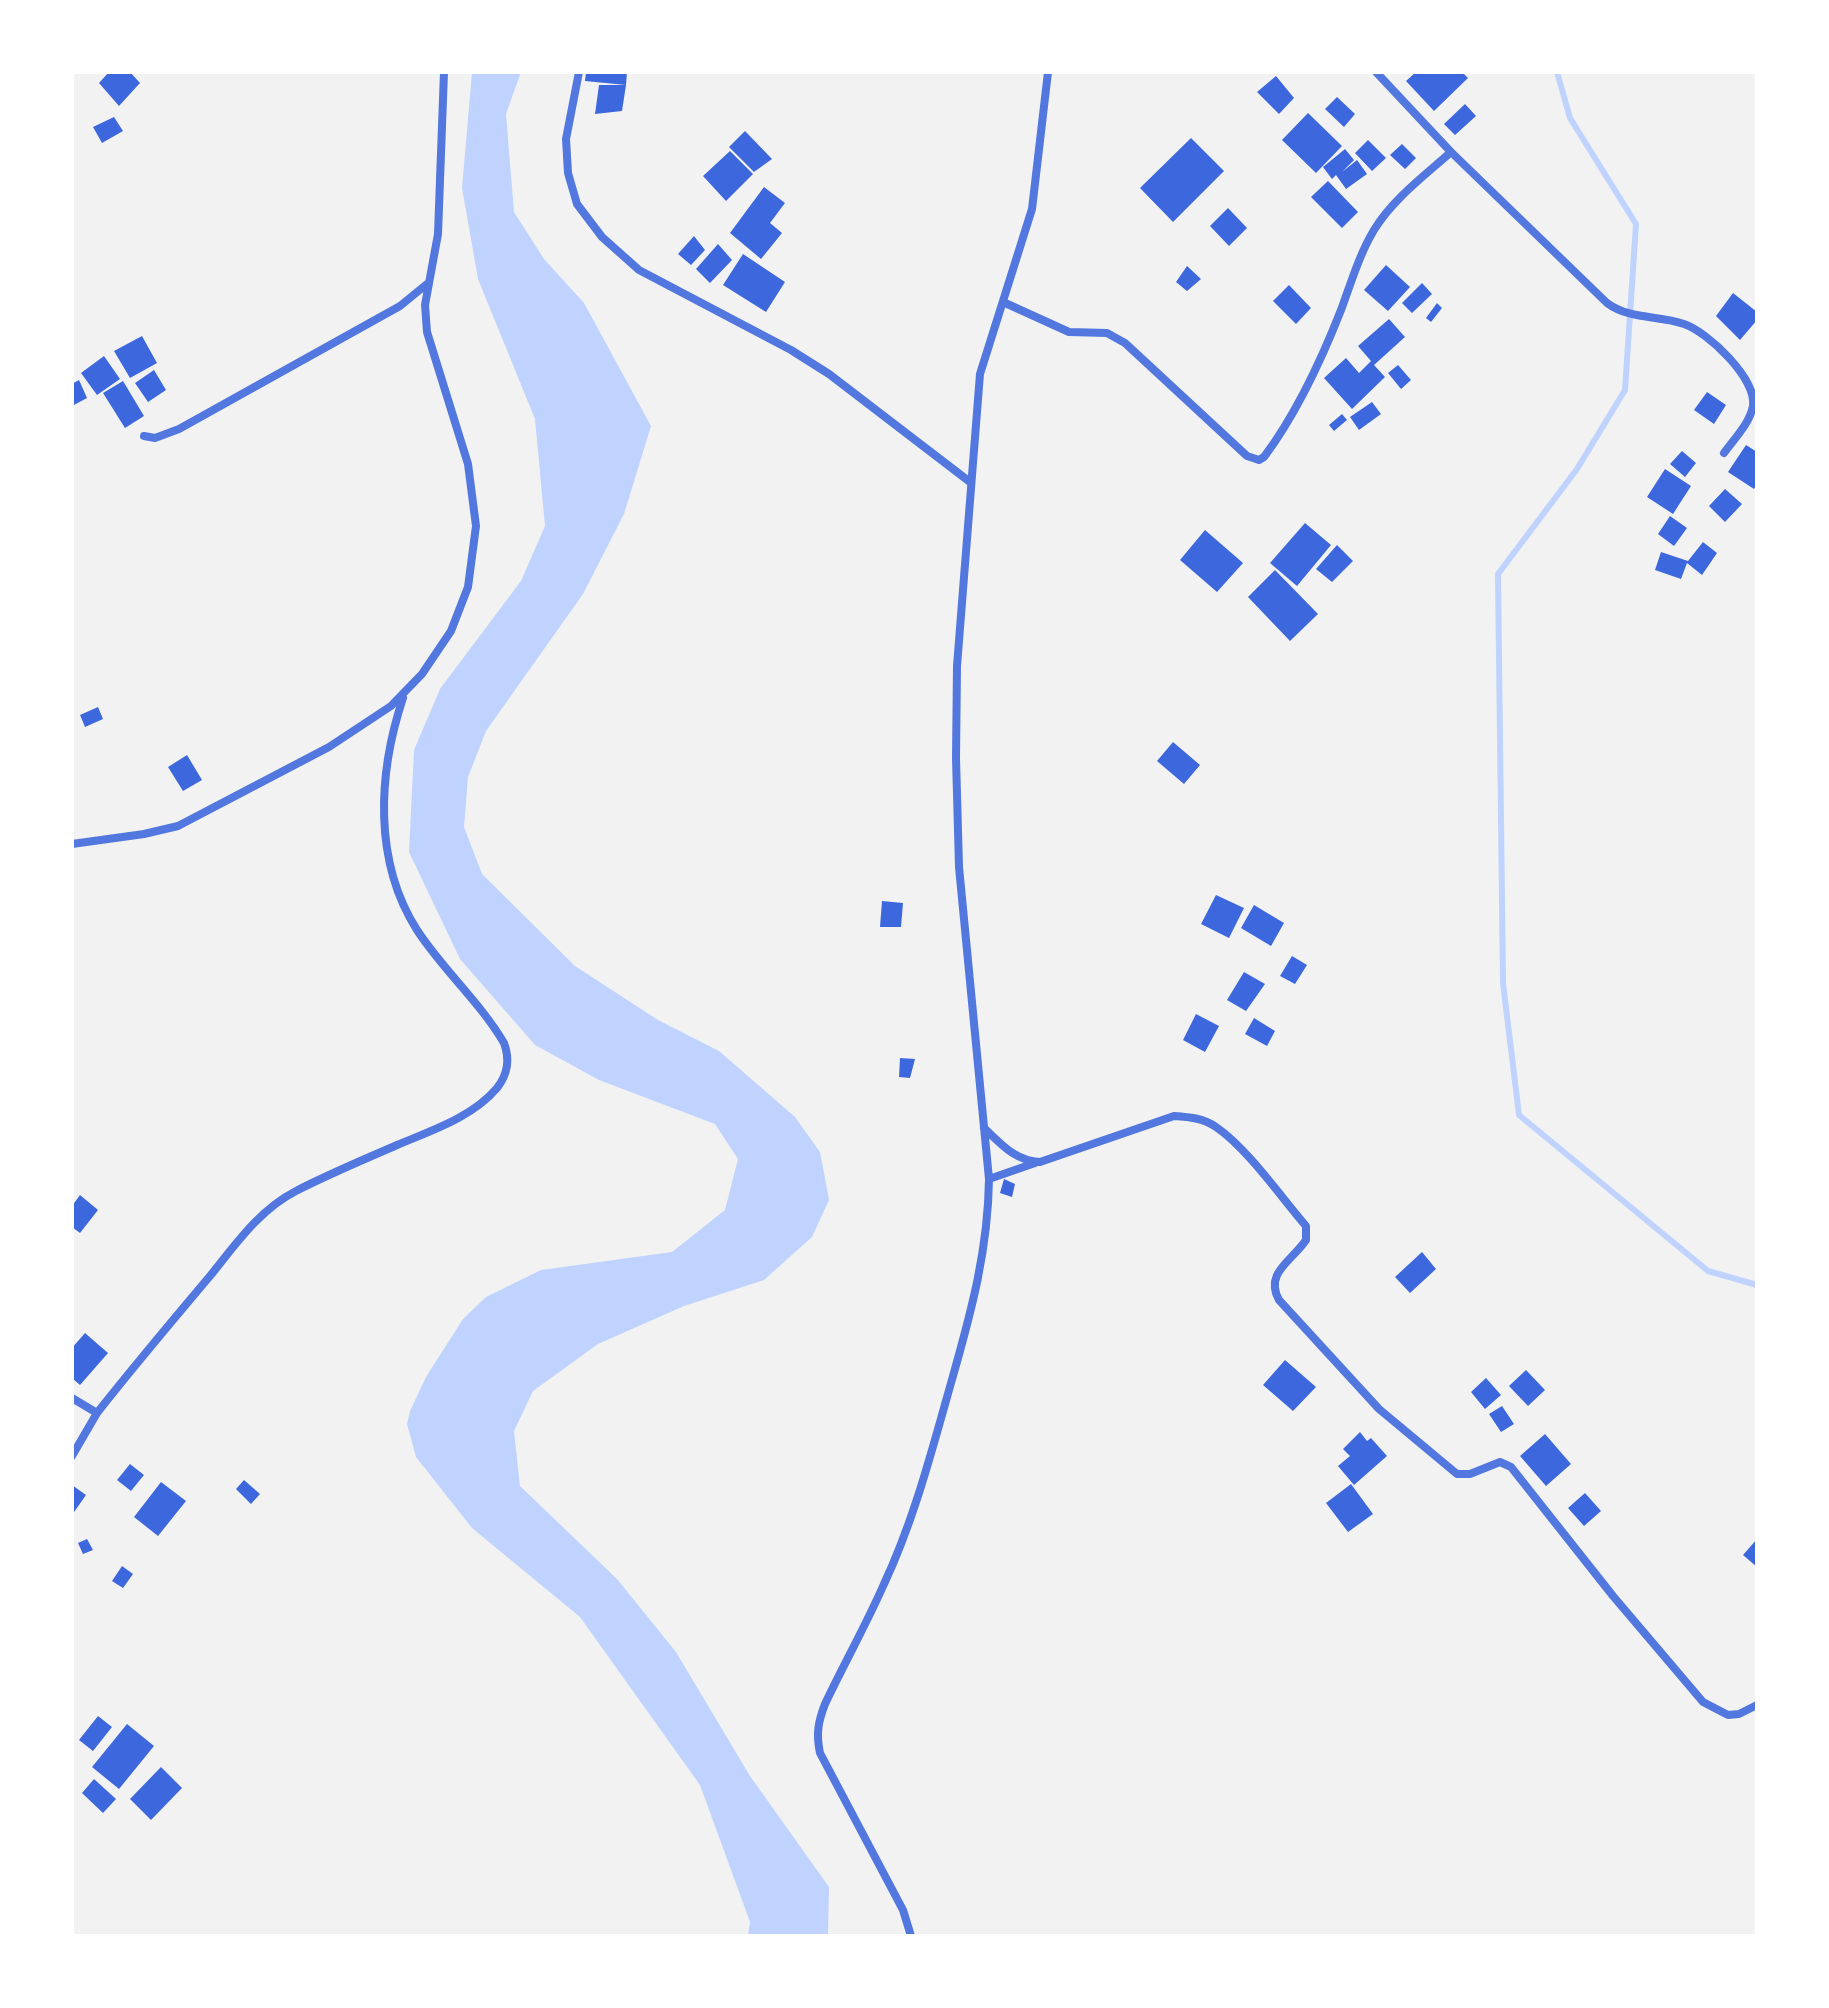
<!DOCTYPE html>
<html>
<head>
<meta charset="utf-8">
<style>
  body { margin:0 }
  #map { position:relative; width:1829px; height:2008px; overflow:hidden; background:#f2f2f2; font-family:"DejaVu Sans",sans-serif }
  canvas { display:block }
  .frame { position:absolute; inset:0; border:74px solid #fff; pointer-events:none }
</style>
</head>
<body>
<div id="map">
<canvas width="1829" height="2008"></canvas>
<div class="frame"></div>
</div>
<script>
const context = document.querySelector('canvas').getContext('2d');
context.lineJoin = 'round';
function paint(path, color) { context.fillStyle = color; context.fill(path, 'evenodd'); }
function stroke(path, color, width, dash) { context.strokeStyle = color; context.lineWidth = width; context.lineCap = dash ? 'butt' : 'round'; context.setLineDash(dash || []); context.stroke(path); }
paint(new Path2D(`
  M472,72H521L506,114L514,212L544,259L584,303L651,426L624,514L583,594L486,731L468,777L464,827L482,874L575,966L658,1020L719,1051L795,1117L820,1152L829,1200L812,1237L764,1280L684,1306L598,1344L533,1391L514,1431L520,1486L617,1579L676,1652L750,1776L829,1887L828,1936H748L750,1922L700,1785L580,1617L472,1528L416,1457L407,1424L410,1411L426,1377L463,1319L486,1297L541,1270L672,1252L725,1210L738,1159L715,1124L599,1080L535,1045L460,959L409,852L414,750L440,689L521,581L545,526L535,419L478,279L462,188Z`), '#bfd3fe');
stroke(new Path2D(`
  M1557,72L1570,118L1636,224L1625,390L1577,469L1498,574L1503,983L1519,1115L1708,1271L1757,1285`), '#bfd3fe', 6);
paint(new Path2D(`
  M109,72H130L140,83L119,106L99,83Z
  M586,72H627L626,85L585,81Z
  M1416,72H1466L1464,74L1468,78L1434,111L1406,81Z
  M1276,76L1294,98L1279,114L1257,92Z
  M599,85H626L622,111L595,114Z
  M1337,97L1355,114L1344,127L1325,109Z
  M1465,104L1476,116L1455,135L1444,124Z
  M1308,113L1342,146L1316,173L1282,140Z
  M114,117L123,131L102,143L93,127Z
  M745,131L772,159L754,172L729,147Z
  M1191,138L1224,171L1173,222L1140,188Z
  M1368,140L1386,158L1372,171L1355,153Z
  M1402,144L1416,158L1405,169L1390,155Z
  M1345,149L1354,160L1342,172L1357,160L1367,174L1346,189L1336,175L1332,179L1323,167Z
  M730,151L753,174L726,201L703,176Z
  M1328,181L1358,212L1342,228L1311,197Z
  M764,187L785,203L770,223L782,233L761,259L730,233Z
  M1228,208L1247,228L1229,246L1210,226Z
  M694,236L705,250L691,265L678,254Z
  M718,244L732,260L710,283L696,269Z
  M743,254L785,282L766,312L723,285Z
  M1386,265L1410,287L1388,311L1364,290Z
  M1187,266L1201,279L1187,291L1176,282Z
  M1422,283L1432,294L1412,313L1402,303Z
  M1289,285L1311,308L1296,324L1273,301Z
  M1733,293L1757,312V320L1740,340L1716,316Z
  M1437,303L1442,308L1431,322L1426,318Z
  M1389,319L1405,337L1374,365L1385,377L1352,409L1324,378L1346,358L1359,373L1371,361L1358,346Z
  M142,336L157,363L130,378L114,351Z
  M104,356L120,379L97,395L81,373Z
  M1398,365L1411,380L1401,389L1388,373Z
  M154,370L166,390L148,402L135,383Z
  M79,380L87,398L72,406V384Z
  M123,381L144,416L125,428L103,393Z
  M1707,392L1726,405L1714,424L1694,410Z
  M1372,402L1381,414L1359,430L1350,417Z
  M1342,414L1347,420L1334,431L1329,425Z
  M1746,445L1757,452V484L1754,489L1728,472Z
  M1682,451L1696,463L1685,477L1670,464Z
  M1665,469L1691,486L1673,514L1647,497Z
  M1725,489L1742,504L1725,522L1709,506Z
  M1670,516L1687,528L1674,546L1658,534Z
  M1305,523L1331,545L1297,586L1270,563Z
  M1205,530L1243,563L1217,592L1180,560Z
  M1703,542L1717,553L1702,575L1687,563L1681,579L1655,570L1661,552L1688,561Z
  M1337,545L1353,561L1332,582L1316,569Z
  M1275,570L1318,614L1290,641L1248,597Z
  M98,707L103,719L85,727L80,715Z
  M1173,742L1200,765L1184,784L1157,761Z
  M187,755L202,780L183,791L168,767Z
  M1216,895L1244,908L1229,938L1201,924Z
  M882,901L903,903L901,927H880Z
  M1254,905L1284,923L1271,946L1241,928Z
  M1292,956L1307,965L1295,984L1280,976Z
  M1244,972L1265,984L1246,1011L1227,1000Z
  M1196,1014L1219,1026L1205,1052L1183,1040Z
  M1254,1018L1275,1031L1267,1046L1245,1034Z
  M900,1058L915,1059L910,1078L899,1077Z
  M1004,1179L1015,1184L1012,1197L1000,1193Z
  M80,1195L98,1210L80,1233L72,1227V1206Z
  M1422,1252L1436,1269L1410,1293L1395,1277Z
  M85,1333L108,1353L80,1385L72,1378V1348Z
  M1285,1360L1316,1387L1293,1411L1263,1385Z
  M1526,1370L1545,1390L1528,1406L1509,1386Z
  M1486,1378L1501,1395L1485,1409L1471,1392Z
  M1502,1406L1514,1424L1501,1432L1489,1414Z
  M1360,1432L1367,1441L1371,1438L1387,1456L1354,1485L1338,1466L1350,1456L1343,1449Z
  M1545,1434L1571,1464L1546,1486L1520,1456Z
  M130,1464L144,1475L131,1491L117,1480Z
  M244,1480L260,1494L251,1504L236,1489Z
  M161,1482L186,1501L158,1536L134,1517Z
  M1351,1484L1373,1514L1348,1532L1326,1503Z
  M72,1485L86,1495L72,1515Z
  M1585,1493L1601,1511L1584,1526L1568,1508Z
  M87,1539L93,1550L83,1554L78,1543Z
  M1757,1539V1567L1743,1555Z
  M122,1566L133,1574L123,1588L112,1581Z
  M98,1716L112,1727L93,1751L79,1740Z
  M127,1724L154,1746L119,1789L92,1767Z
  M161,1767L182,1788L151,1820L130,1799Z
  M94,1779L116,1799L103,1813L82,1793Z`), '#3d67dc');
stroke(new Path2D(`
  M579,72L566,139L568,173L577,204L602,237L639,270L791,350L829,374L970,482
  M1376,72L1451,152L1607,303C1630,320 1658,315 1684,324C1708,332 1757,379 1753,406C1750,423 1734,439 1724,453
  M1003,302L1069,332L1107,333L1125,343L1247,456L1259,460L1264,457C1297,413 1321,361 1341,310C1351,283 1359,255 1374,230C1393,199 1424,176 1451,152
  M144,436L155,438L179,429L400,306L427,284
  M72,844L144,834L178,826L329,747L391,706L422,674L451,631L468,587L476,526L468,464L427,332L425,305L438,234L444,72
  M984,1128C1001,1144 1015,1161 1040,1162L1174,1116C1189,1117 1203,1118 1216,1127C1247,1148 1281,1197 1306,1226V1240C1292,1261 1264,1273 1279,1300L1379,1409L1457,1474H1470L1500,1462L1511,1467L1613,1596L1703,1702L1728,1715L1739,1714L1757,1705
  M989,1179L1035,1163
  M72,1398L97,1413L72,1456
  M97,1413C134,1366 172,1321 210,1276C236,1244 259,1210 296,1191C329,1174 363,1160 397,1145C430,1131 473,1117 497,1088C508,1074 510,1059 504,1043C480,1002 443,970 417,930C373,861 378,773 403,698
  M911,1936L903,1910L820,1753C816,1734 818,1722 825,1704C844,1664 866,1625 884,1584C915,1518 933,1446 953,1376C972,1309 988,1249 989,1179L959,867L956,758L957,666L980,374L1032,209L1048,72`), '#5277de', 8);
</script>
</body>
</html>
